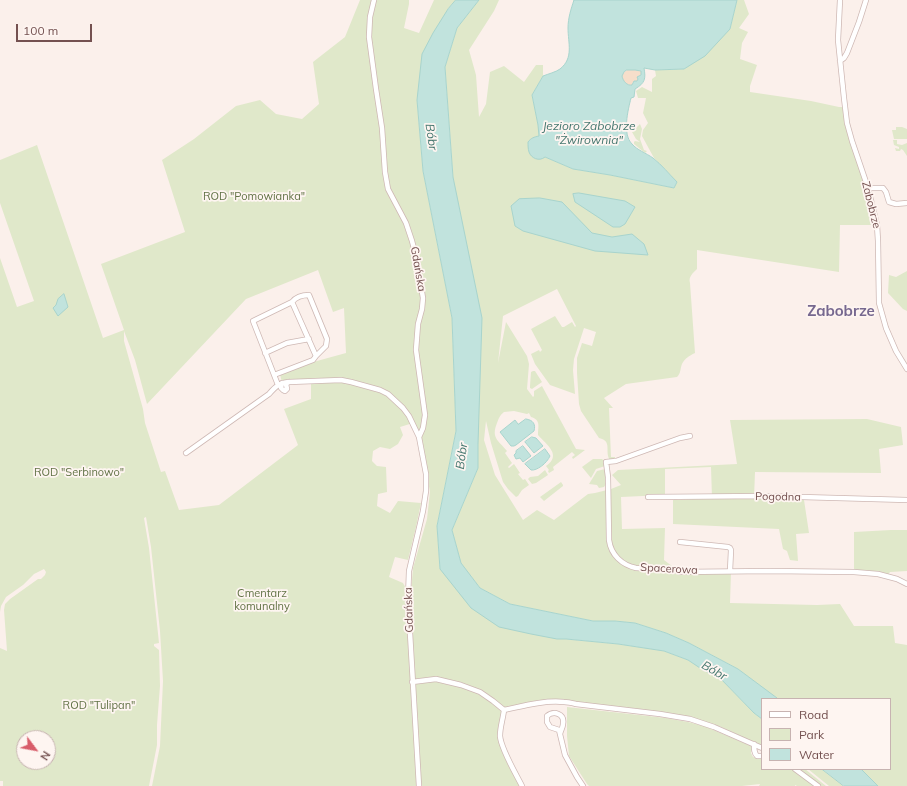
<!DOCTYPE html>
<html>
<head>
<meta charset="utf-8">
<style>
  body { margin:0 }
  #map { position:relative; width:907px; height:786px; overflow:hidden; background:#fbf0eb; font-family:Mulish,sans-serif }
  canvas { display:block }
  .legend { position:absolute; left:761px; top:698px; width:130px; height:72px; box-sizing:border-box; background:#fef5f1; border:1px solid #c7b3b1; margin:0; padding:5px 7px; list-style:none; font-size:12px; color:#745150 }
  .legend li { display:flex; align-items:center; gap:8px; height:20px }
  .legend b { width:20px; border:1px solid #c7b3b1 }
  .north { position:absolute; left:16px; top:730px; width:40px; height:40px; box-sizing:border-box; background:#fef5f1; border:1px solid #c7b3b1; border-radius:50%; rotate:122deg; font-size:11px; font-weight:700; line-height:16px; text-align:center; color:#745150 }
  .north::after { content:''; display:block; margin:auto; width:14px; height:18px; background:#d85d6a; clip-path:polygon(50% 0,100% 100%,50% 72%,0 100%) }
  .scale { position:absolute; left:16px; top:24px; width:76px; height:18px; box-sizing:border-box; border:2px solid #745150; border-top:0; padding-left:5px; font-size:12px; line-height:14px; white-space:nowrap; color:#745150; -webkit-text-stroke:3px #fef5f1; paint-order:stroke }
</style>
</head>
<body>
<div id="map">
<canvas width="907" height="786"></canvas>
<ul class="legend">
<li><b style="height:5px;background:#fff"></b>Road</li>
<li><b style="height:11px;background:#e0e8ca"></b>Park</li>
<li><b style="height:11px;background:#c1e3dd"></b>Water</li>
</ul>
<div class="north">N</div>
<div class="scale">100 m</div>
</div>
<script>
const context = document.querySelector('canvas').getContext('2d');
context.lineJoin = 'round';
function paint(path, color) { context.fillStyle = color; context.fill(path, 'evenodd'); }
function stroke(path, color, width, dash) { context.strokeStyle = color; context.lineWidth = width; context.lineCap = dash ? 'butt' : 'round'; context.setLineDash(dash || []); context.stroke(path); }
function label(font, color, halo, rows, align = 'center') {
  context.font = font + ' Mulish,sans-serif'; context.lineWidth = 3.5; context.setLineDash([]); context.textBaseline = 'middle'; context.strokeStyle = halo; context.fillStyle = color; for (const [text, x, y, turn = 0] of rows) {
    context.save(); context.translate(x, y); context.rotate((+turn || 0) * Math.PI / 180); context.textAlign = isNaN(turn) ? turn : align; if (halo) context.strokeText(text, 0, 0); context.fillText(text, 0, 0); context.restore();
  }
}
paint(new Path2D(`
  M360,0H409V4L404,28L419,33L434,0H456L448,9L417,100L423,171L452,318L456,431L437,526L440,569L557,639H566L618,644L654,649L664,651L688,660L720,678L754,713L762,719V746L719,726L714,727L690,719L554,701L504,710L501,738L522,786H152L160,746L163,681L160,631L151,547L146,517L144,518L149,548L159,643L154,644V646L159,650L160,686L157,725V745L149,786H3V781H0V648L7,651L4,610L5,604L10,599L38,579H41L45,575L46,572L44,569L34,574L23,585L6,597L1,606L0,612V258L17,307L34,301L0,203V160L37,145L103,338L124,330L101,264L185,232L162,160L194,139L236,106L260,100L276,114L302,119L319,104L313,62L345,37ZM318,270L333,312L344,308L346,353L306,364L280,374L282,383H311V399L284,409L298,445L219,505L179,510L165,471L161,472L145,423L143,409L124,341V331L135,360L147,404L246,299ZM413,423L421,443L430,492L427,519L413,568L411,592H408L403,583L389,577L395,557L408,560L416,527L421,503L398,501L390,513L377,506L378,494L387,492L386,467L377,466L372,461L373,451L380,447L390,449L398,444L403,435L400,427ZM24,738H48V762H24Z
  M479,0H499L494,11L469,50L476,75L479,117L486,104L490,72L504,66L524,82L536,65H543V76L532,95L545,157L573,169L610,175L674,188L677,182L654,158L642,136L643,130L648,123L643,113L646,98H638L636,91L642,87L652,92V79L656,76L655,70L684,69L730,29L737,0H744L749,14L739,28L748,32L742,43L740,59L757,65L750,86V92L811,101L839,107H845L877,225H840L839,272L697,250V269C693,273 688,277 690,283L695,353C689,356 685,358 682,364C680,369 681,373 677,377L626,384L604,398L613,408H609L611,457H615V458L610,460C604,452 613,441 599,438L581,411L579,404L577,373V358L582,343L592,346L596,332L584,328L574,359L573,370L575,394L550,385L535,364L531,354L539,350L540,352L542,350L531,329L555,316L562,327H564L572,322L575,327L576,326L557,289L503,316L498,363L506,322L527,356L529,364L527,389L533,397L534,396V391L542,386L576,449L585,450L573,459L572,457L575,455L572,452L553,467L554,470L549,473L548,471L549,470L546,466C562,455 547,445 538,435C538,426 541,420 531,417L529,413L527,414L514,411L504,412C500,415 499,418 497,423C491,438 498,440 507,451L505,453L512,463L508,467L509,468L514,464L520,473L518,474L523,480L525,479L529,485L522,490L518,496L516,497L508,489L503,482L491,443L486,421L484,440L495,475L523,520L537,510L554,520L588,494L595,493L611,489L621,485L612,475L618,470L737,464L730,420L867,419L901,427L903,445L879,449L881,473L755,472L754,498L804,500L809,533L796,534L798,561L790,560L787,551L783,549L779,529L673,524V500L712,498L711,467L665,469V495L621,497L622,529L665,528L664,560L680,572H731L730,603L817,605L840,604L854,626H893L895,643L907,645V786H878L861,769H890V699H777L738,669L689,643L666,633L635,623L615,621H593L510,604L480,588L461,564L452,530L478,468V444L453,177L445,67L457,28Z
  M640,124L642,129L640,139L644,150L647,151L645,153L634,144V142L635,141L640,142L636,139L632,132Z
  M896,127H902L907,129V139H894L892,130H896Z
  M893,140H897V144L902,145L907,143V156L903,150L901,149L900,151H896L895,148L899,149V147L894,145Z
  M907,271V311L903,309L888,293L889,275L896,277Z
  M533,371H535L542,382L532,389L530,388V386L531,372Z
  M593,459H602L604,461L605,466L596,469L591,478L582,467Z
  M605,469L606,484L604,487L599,488L597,485L589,484L597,471Z
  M545,470L548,475L536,483L532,484L528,479L530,477L538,476Z
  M561,482L563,485V486L544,501L540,497Z
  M891,530H907V571L890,572L887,576L854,572V532Z
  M567,707L666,718L688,722L704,726L751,746L752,747L751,753L753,757L760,759L762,757V769H792L815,786H797L795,785V786H759L760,784L742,786H589L587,784L569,756L567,736Z
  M798,769H805L826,786H821Z
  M808,769H822L844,786H829Z`), '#e0e8ca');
paint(new Path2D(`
  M627,70H635L641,71V74L637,81L633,82L632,85C626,86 621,80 622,74Z`), '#f6deca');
const water = new Path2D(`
  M456,0H479L457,28L445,67L453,177L482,318L478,444V468L452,530L461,563L480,588L510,604L593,621H615L635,623L666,633L689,643L738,669L777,698V699H762V719L754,713L720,678L703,670L688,660L664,651L618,644L566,639H557L531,634L499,627L471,608L440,569L437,526L456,431L452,318L423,171L417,100L422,54L433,33L448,9Z
  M574,0H737L730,29L705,56L684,69L655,70L644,68C646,79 645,83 635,89L634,97L631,98C628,110 622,134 632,144C637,150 646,153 653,158C662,165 669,174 677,182L674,188L610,175L573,169L545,157C539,162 531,158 529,152C528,149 528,145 528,142C531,138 534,137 539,136L538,125L532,95L543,76C548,74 556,72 560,69C574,58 568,43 568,28C568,18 571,9 574,0ZM627,70H635L641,71V75L637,77L638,79L637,81H634L632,85C627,86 623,81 622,76L624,72Z
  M579,193L625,201L635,207L625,224L620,227H613L575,202L573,194Z
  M540,198L562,202L592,233L612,237L632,234L644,244L648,255L595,251L523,231L515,226L511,206L519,199Z
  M64,294L68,307L58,316L53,308L56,305L58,299Z
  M526,419C533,420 536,424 534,431L516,445L514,446H511L500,432L515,420L518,424Z
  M532,437L536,438L543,446L534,453L525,442Z
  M523,446L531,456L523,462L520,458L516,459L514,455L516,453V451Z
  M545,449L550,456C547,463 537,471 531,470L525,464Z
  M822,769H861L878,786H844Z`);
paint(water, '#c1e3dd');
stroke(water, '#a8d4cd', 1);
const street = new Path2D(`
  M374,0L370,17L369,37L376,89L382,128L385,172L388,189L406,223L412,241L417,260L421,286L423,298L422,309L418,324L416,350L425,415L423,428L419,437
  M840,0L838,40L844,98L847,123L852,141L868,188L877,225L878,241L879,303L886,328L896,351L907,369
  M840,61L844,58L847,53L859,22L866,0
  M868,188H883L886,192L889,202L896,204L907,203
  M292,302C296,297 303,295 309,295L327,339L326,346L316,356
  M265,353L287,343L309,339
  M274,375L313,360L316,356L292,302L253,321L278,385
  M282,383L281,388L283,390L285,391L287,389L286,384L289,382
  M690,436L680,438L616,461L606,462L608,477L609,540C611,555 622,565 636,568L674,570L680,572L770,571L854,572L878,574L897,579L907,584
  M186,453L269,394C276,386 279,383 289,382L341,380L351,382L380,390L388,394L403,408L409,416L419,437L426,474V491L423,511L409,571L408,599L419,786
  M648,497L766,496L907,500
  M680,542L728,547L730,548L731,550L730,571
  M412,682L436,679L461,685L480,692L493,701L504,710
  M504,710C523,706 544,700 564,702C568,702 572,703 576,704L660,714L690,719L714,727L762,748
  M504,710C503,719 500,727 500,736C501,749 516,774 522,786
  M560,734C561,730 563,727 563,724C565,714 554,710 547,716V722L550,727L559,730L565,755L577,777L583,786
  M754,744C754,749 754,753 757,756H762
  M795,769L818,786`);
stroke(street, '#ceb8b4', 6);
stroke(street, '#fff', 4.5);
label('11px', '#627346', '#fef5f1', [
  ["ROD \"Pomowianka\"",254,197],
  ["ROD \"Serbinowo\"",79,473],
  ["Cmentarz",262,594],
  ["komunalny",262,607],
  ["ROD \"Tulipan\"",99,706]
]);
label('11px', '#745150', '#fef5f1', [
  ["Zabobrze",871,205,76],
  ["Gdańska",418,269,80],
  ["Pogodna",778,497,1],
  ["Spacerowa",669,569,3],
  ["Gdańska",409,610,-92]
]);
label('italic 12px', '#45776f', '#fef5f1', [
  ["Jezioro Zabobrze",589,126],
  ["\"Żwirownia\"",589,140],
  ["Bóbr",431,137,82],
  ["Bóbr",462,456,-82],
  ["Bóbr",714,671,30]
]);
label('bold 15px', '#76688f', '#fef5f1', [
  ["Zabobrze",841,311]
]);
</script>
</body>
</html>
